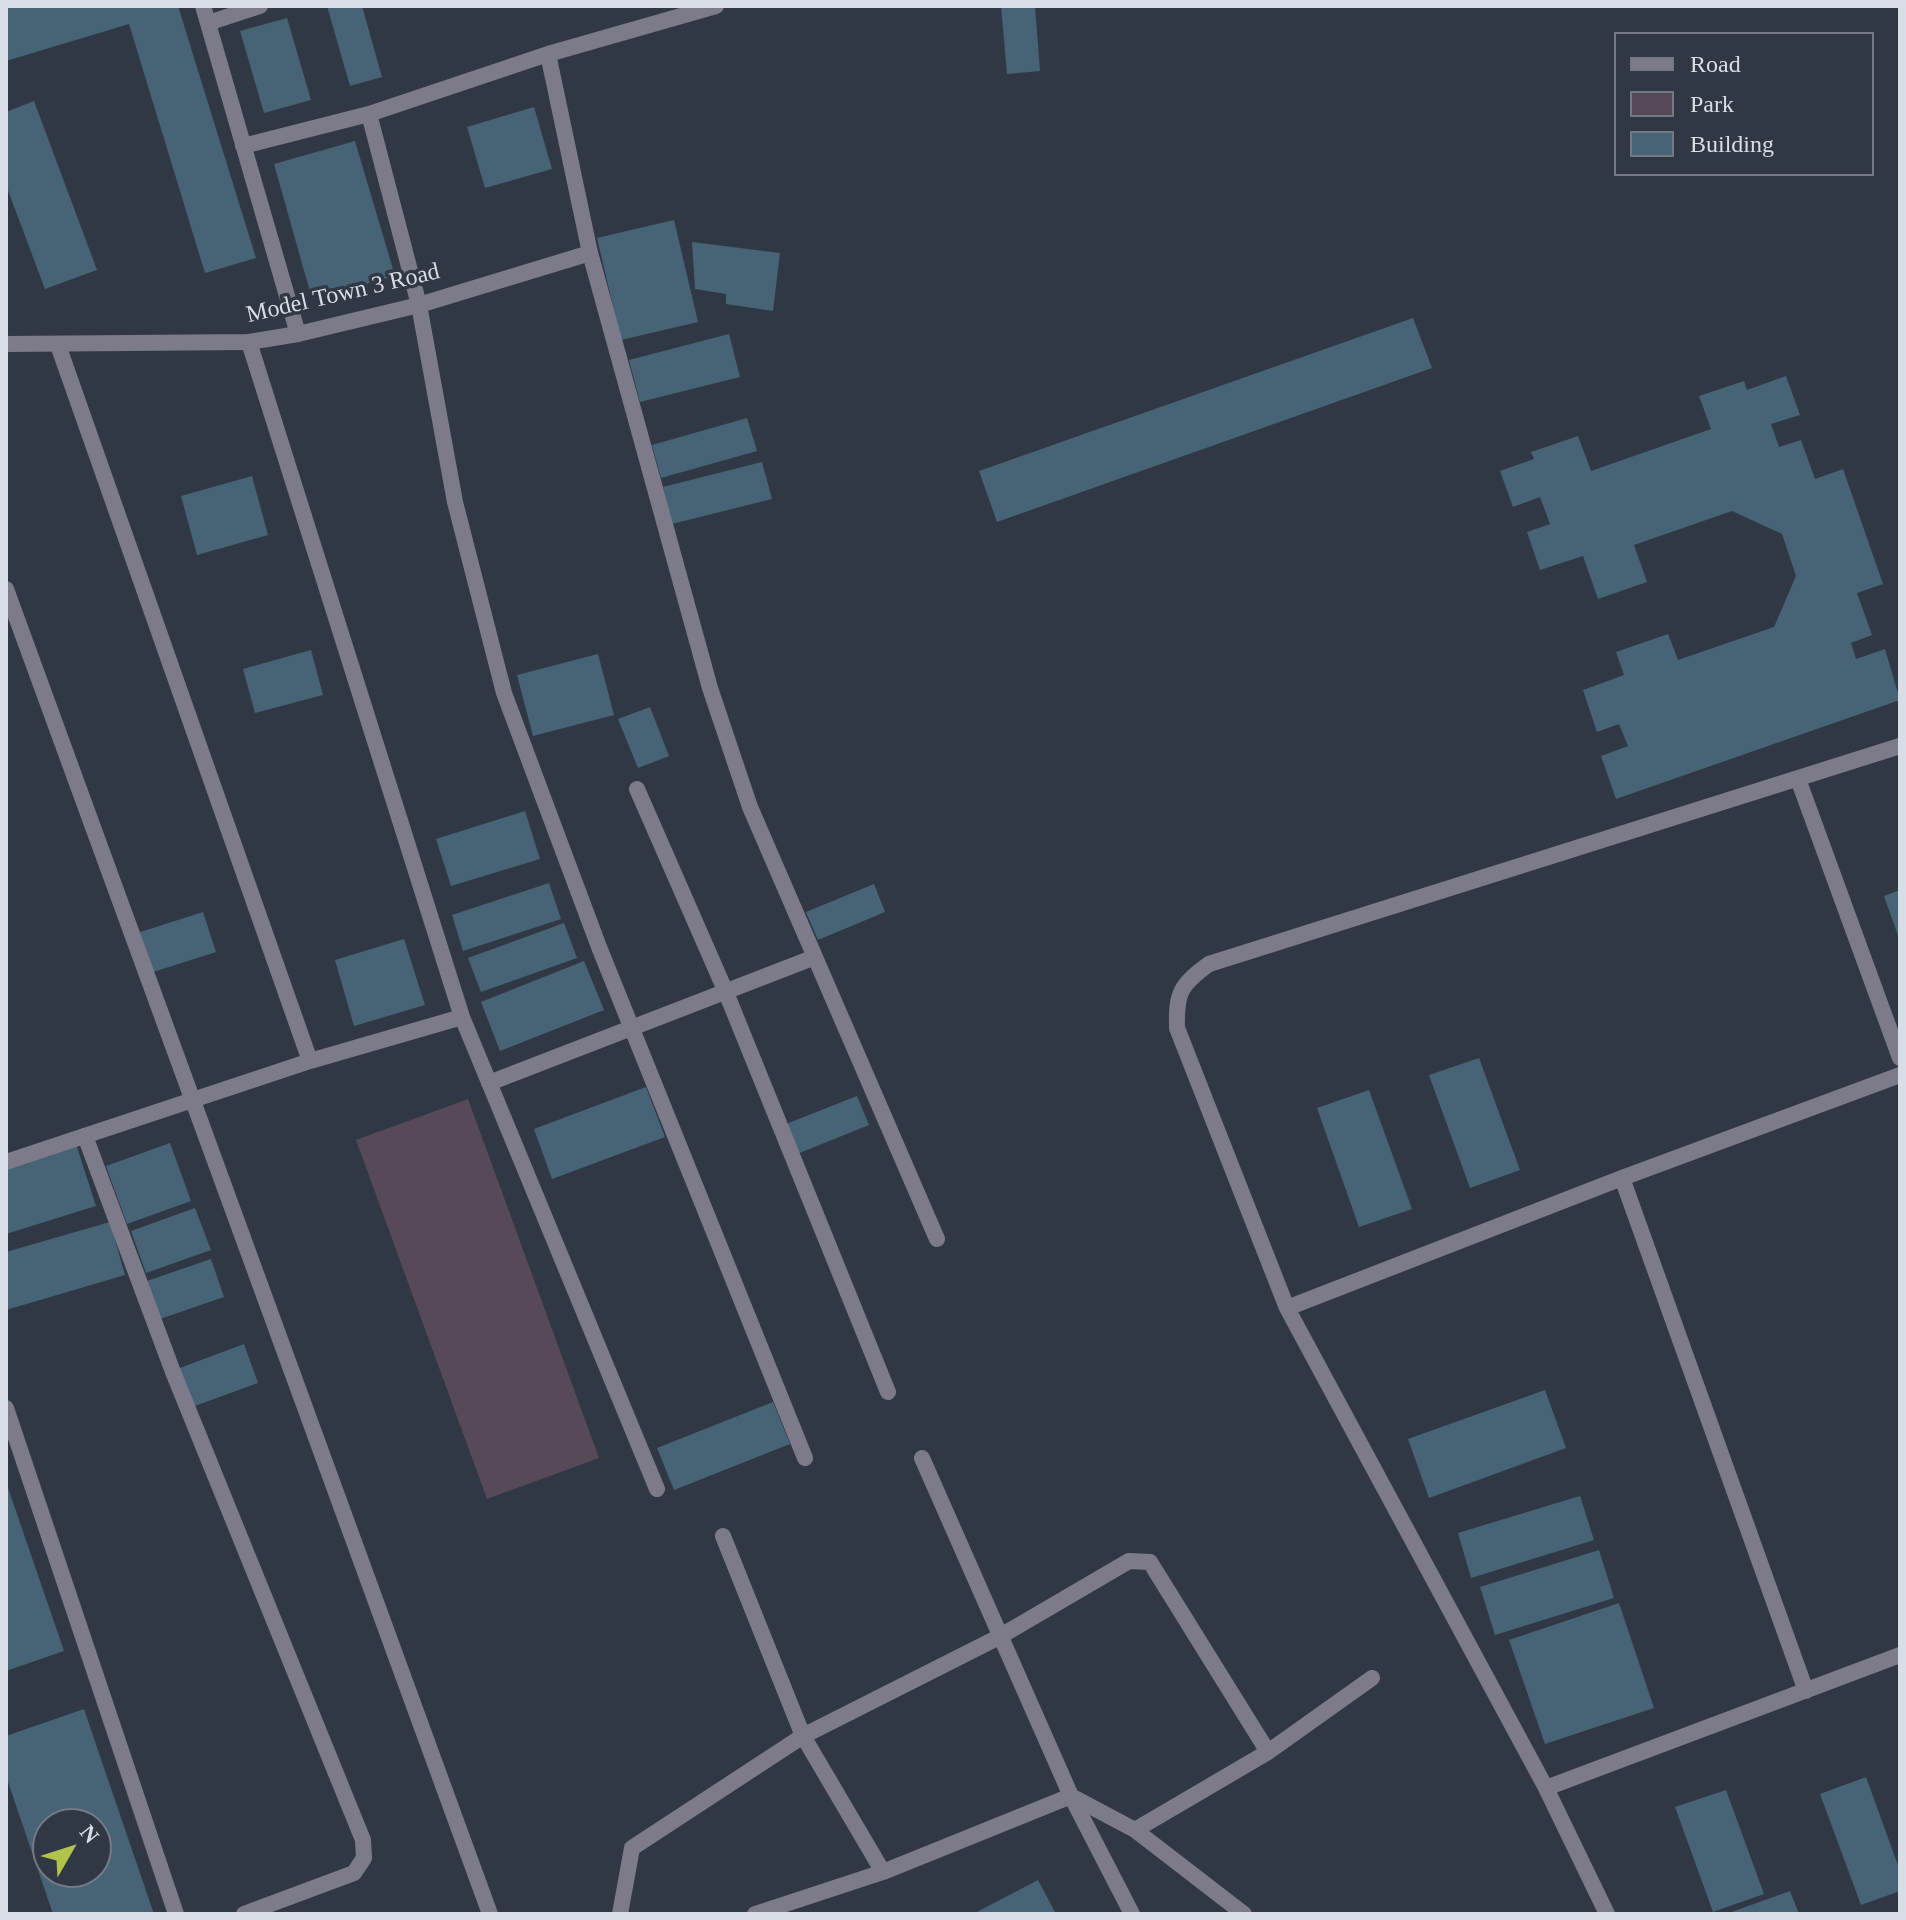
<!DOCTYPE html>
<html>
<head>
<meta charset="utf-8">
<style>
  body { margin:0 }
  #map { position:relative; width:1906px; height:1920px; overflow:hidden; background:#313845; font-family:"Times New Roman",serif }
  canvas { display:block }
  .frame { position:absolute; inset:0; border:8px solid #d9dee6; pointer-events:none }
  .legend { position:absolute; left:1614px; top:32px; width:260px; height:144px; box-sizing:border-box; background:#313845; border:2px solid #747a85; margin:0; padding:10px 14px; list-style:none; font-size:24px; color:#d9dee6 }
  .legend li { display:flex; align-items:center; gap:16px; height:40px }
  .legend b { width:40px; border:2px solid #747a85 }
  .north { position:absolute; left:32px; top:1808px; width:80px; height:80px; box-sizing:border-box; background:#313845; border:2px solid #747a85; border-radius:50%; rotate:51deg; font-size:22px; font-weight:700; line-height:32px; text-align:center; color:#d9dee6 }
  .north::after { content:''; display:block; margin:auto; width:28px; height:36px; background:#b2c34b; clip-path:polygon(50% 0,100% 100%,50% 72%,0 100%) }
</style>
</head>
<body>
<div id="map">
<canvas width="1906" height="1920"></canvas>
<div class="frame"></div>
<ul class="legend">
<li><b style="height:10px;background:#7d7b89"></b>Road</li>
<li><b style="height:22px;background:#564958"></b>Park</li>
<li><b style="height:22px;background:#466475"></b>Building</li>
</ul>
<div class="north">N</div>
</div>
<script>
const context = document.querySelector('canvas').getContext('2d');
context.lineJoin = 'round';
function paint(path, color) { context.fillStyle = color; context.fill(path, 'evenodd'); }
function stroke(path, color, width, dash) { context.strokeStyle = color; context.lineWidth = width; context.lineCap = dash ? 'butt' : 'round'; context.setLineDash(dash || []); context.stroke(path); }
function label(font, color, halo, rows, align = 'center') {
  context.font = font + ' "Times New Roman",serif'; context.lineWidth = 7; context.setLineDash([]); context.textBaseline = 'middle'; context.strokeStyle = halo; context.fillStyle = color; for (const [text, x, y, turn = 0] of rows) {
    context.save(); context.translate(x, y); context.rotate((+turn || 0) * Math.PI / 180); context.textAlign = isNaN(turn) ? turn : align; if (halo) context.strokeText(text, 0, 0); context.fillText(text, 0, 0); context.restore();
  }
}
paint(new Path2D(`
  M468,1099L599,1458L487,1499L356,1140Z`), '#564958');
paint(new Path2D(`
  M6,6H178L256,258L205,273L129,24L6,61Z
  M327,6H362L382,77L350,86Z
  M1001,6H1035L1040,71L1007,74Z
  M287,18L311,100L264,113L240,31Z
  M34,101L97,270L45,289L6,185V112Z
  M534,107L552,169L485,188L467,127Z
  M355,141L395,276L312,299L274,164Z
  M674,220L698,322L621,340L597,238Z
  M692,242L780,253L773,311L726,304V294L695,289Z
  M1413,318L1432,368L997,522L979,471Z
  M729,334L740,377L640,402L629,360Z
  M1786,376L1800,415L1771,424L1779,447L1801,440L1815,479L1843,469L1883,584L1857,593L1872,635L1851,643L1856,659L1885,649L1900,700L1616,799L1601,756L1628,746L1619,724L1597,732L1583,690L1624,675L1616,652L1668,634L1678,660L1774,627L1796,576L1782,534L1732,511L1634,545L1647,582L1598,599L1583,556L1540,570L1527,532L1550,524L1540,497L1513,507L1500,471L1534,459L1531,452L1578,436L1591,471L1711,429L1699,396L1744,381L1747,390Z
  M747,418L757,451L661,478L652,445Z
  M762,462L772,499L672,524L663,487Z
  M252,476L268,535L197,555L181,496Z
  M311,650L323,695L255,713L243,669Z
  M598,654L614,715L533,736L517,675Z
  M650,707L669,756L638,768L618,719Z
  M525,811L540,859L451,886L436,839Z
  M549,883L561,919L463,951L452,915Z
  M874,884L885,912L818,940L806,912Z
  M1900,890V941L1884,896Z
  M203,912L216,952L147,974L134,934Z
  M564,923L577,958L481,992L468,958Z
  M404,939L425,1005L354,1026L335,960Z
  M584,961L604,1010L500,1051L481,1002Z
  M1479,1058L1520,1170L1470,1188L1429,1075Z
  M646,1087L665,1137L552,1179L534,1129Z
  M1369,1090L1412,1209L1359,1227L1317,1108Z
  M857,1096L869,1125L797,1154L786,1124Z
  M170,1143L191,1201L127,1224L106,1166Z
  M76,1144L96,1206L6,1234V1166Z
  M195,1208L211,1250L146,1273L131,1231Z
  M110,1222L125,1275L6,1310V1252Z
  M211,1259L224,1297L157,1320L144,1282Z
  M244,1344L258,1383L192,1407L177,1369Z
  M1545,1390L1566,1448L1429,1498L1408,1439Z
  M773,1402L790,1444L674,1490L657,1448Z
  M6,1482L64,1651L6,1671Z
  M1580,1496L1594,1540L1471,1578L1458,1533Z
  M1599,1550L1614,1598L1495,1635L1480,1587Z
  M1619,1603L1654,1708L1545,1744L1509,1640Z
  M84,1709L104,1768L154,1914H53L6,1776V1736ZM48,1824H96V1872H48Z
  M1866,1777L1900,1871V1891L1861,1905L1820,1794Z
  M1726,1790L1764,1894L1713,1912L1675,1807Z
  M1038,1880L1056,1914H973Z
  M1790,1891L1799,1914H1726Z`), '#466475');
stroke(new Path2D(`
  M85,1136L173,1372L363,1840L364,1858L354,1873L244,1914`), '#7d7b89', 16);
stroke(new Path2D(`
  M203,6L298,334
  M208,23L260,6
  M548,54L590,253L710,688L750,807L937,1239
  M369,114L419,305L455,502L504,693L599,947L805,1458
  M243,146L369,114L548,54L716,6
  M249,342L462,1017L657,1489
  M58,345L310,1061
  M6,589L490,1914
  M1798,779L1900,1058
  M637,789L725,990L888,1392
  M489,1083L815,957
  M6,1162L310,1061L462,1017
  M1622,1178L1806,1691
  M1287,1308L1622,1178L1900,1075
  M6,1408L176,1914
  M922,1458L1071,1796L1132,1914
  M723,1536L803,1736L883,1872
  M1546,1788L1900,1655
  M1135,1830L1268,1752L1372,1678
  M620,1914L632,1848L803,1736L999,1637L1129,1561L1150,1562L1268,1752
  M755,1914L883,1872L1071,1796L1135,1830L1244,1914
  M1607,1914L1546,1788L1287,1308L1177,1028C1176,993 1180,985 1209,964L1900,746`), '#7d7b89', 16);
stroke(new Path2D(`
  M6,344L249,342L298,334L419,305L590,253`), '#7d7b89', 16);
label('24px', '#d9dee6', '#313845', [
  ["Model Town 3 Road",343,294,-13]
]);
</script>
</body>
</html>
